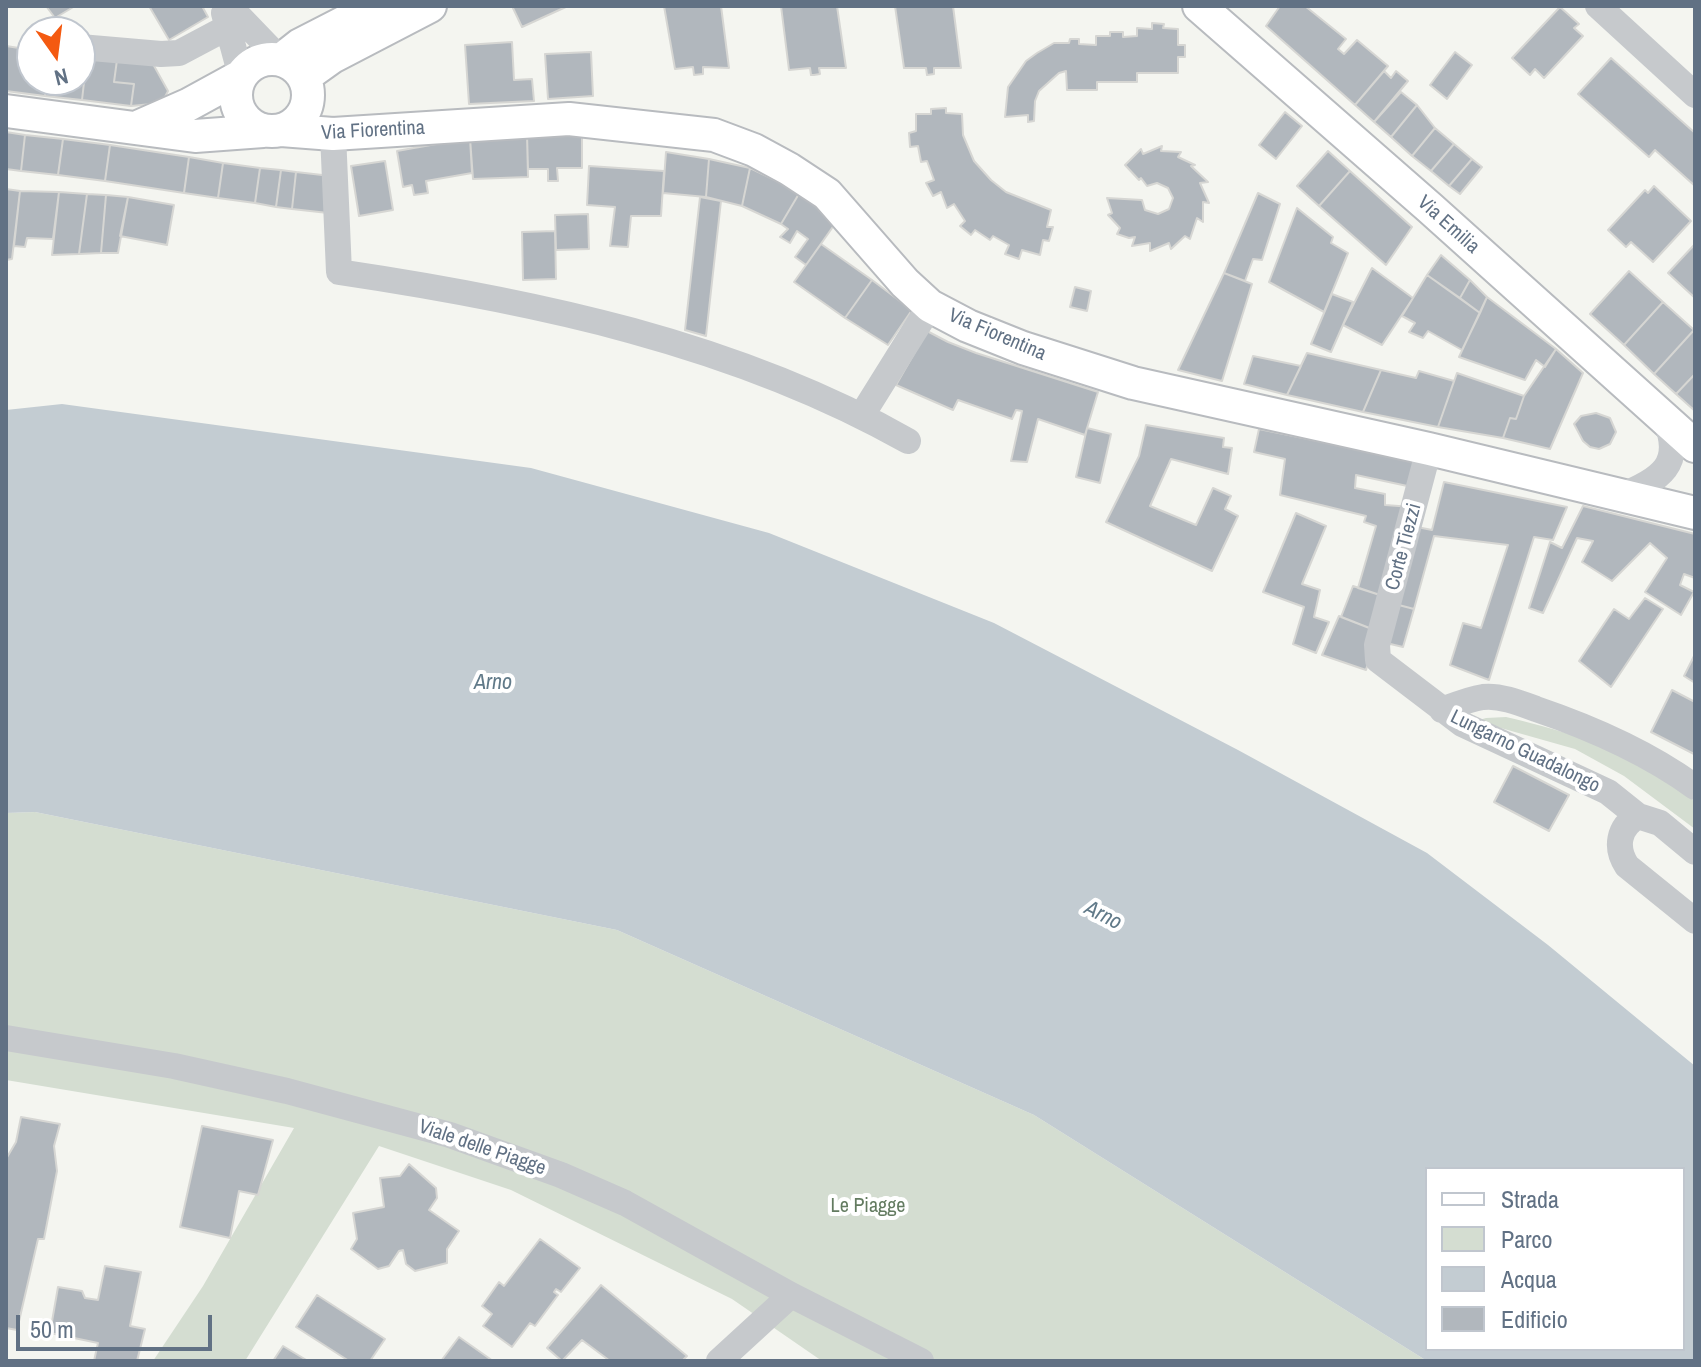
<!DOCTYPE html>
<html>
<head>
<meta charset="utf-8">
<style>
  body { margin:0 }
  #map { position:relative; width:1701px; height:1367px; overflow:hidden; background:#f4f5f0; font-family:"Archivo Narrow",sans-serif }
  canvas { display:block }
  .frame { position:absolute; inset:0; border:8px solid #617184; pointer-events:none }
  .legend { position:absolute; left:1425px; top:1167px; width:260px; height:184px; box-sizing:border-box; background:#fff; border:2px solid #c0c6ce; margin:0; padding:10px 14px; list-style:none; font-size:24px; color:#617184 }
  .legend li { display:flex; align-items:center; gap:16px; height:40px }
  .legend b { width:40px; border:2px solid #c0c6ce }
  .north { position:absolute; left:16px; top:16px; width:80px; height:80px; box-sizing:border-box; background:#fff; border:2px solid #c0c6ce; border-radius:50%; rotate:166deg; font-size:22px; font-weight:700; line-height:32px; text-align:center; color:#617184 }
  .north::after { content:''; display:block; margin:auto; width:28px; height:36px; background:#f45a11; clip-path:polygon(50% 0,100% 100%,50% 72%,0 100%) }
  .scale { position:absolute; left:16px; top:1315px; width:196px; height:36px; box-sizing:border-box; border:4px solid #617184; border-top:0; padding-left:10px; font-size:24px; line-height:28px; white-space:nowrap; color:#617184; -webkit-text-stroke:6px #fff; paint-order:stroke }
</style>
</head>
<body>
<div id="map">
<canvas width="1701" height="1367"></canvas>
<div class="frame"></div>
<ul class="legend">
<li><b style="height:10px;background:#fff"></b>Strada</li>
<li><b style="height:22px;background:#d4ddd1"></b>Parco</li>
<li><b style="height:22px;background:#c3ccd2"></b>Acqua</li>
<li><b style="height:22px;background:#b1b7bd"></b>Edificio</li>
</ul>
<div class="north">N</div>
<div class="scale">50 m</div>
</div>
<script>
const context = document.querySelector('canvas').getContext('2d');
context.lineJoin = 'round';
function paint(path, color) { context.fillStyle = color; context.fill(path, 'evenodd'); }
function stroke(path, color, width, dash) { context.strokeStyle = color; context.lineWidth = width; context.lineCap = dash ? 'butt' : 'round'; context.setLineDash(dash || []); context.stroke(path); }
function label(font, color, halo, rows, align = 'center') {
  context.font = font + ' "Archivo Narrow",sans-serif'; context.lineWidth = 8; context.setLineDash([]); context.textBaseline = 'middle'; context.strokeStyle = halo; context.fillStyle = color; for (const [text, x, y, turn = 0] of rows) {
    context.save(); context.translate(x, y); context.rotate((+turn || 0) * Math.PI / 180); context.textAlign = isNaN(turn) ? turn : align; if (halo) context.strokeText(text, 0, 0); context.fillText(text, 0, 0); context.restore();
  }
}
paint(new Path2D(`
  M1506,717C1551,727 1616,747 1655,770C1669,778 1682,791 1695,802V829L1624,776L1575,749L1476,721L1486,718Z
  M35,812L617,930L1034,1115L1427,1361H822L732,1299L511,1190L379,1146L245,1361H153L203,1286L294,1128L6,1080V813Z`), '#d4ddd1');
paint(new Path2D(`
  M62,404L531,468L769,533L994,623L1238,750L1427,853L1548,945L1695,1066V1361H1427L1034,1115L617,930L35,812L6,813V410ZM1427,1169H1683V1349H1427Z`), '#c3ccd2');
const building = new Path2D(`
  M46,6H75L55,18Z
  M149,6H202L208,17L169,40Z
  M512,6H568L522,27Z
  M664,6H721L729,68L703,67V74L694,75L693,67L675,69Z
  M781,6H837L846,68H819L820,74L814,75H811L810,68L789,70Z
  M895,6H953L961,68H934V74L927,75L926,68H904Z
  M1280,6H1305L1346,39L1338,49L1344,54L1357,40L1388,66L1355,105L1266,26Z
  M1560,7L1579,24L1574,28L1583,36L1544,78L1535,69L1530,75L1512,58Z
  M1152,23L1164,24L1163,28L1178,29V45H1185V57H1178V73H1137V82H1097V90H1067L1066,71L1059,73L1039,91L1035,101L1034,121L1028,122V115L1005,117L1008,87L1026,61L1037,53L1054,43H1069L1070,39H1079V44L1096,45V36H1110V32H1123V37L1137,36V28L1152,29Z
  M512,42L514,80L532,79L534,101L469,104L465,45Z
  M6,46L32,50V80H47L45,96L6,91Z
  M591,52L593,96L548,99L545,54Z
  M1455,52L1472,65L1447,99L1430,85Z
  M80,55L87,56L82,100L45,96L47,80H80Z
  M87,56L117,60L114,82L134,84L131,106L82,100Z
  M1611,58L1695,133V186L1655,150L1649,157L1578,94Z
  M117,60L153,64L168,91L162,103L131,106L134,84L114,82Z
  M1384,71L1391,78L1396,71L1408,81L1374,122L1355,105Z
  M1401,92L1417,105L1391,137L1374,122Z
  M1417,105L1435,128L1412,156L1391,137Z
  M946,108V113L962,114L963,135L974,161L991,180L1006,192L1051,210L1047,227H1053L1049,241L1043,240L1040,255L1022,250L1019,259L1005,254L1009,245L993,236L990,240L975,230L971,235L960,226L965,221L954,204L947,208L941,192L933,196L926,183L934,180L927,161L921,162L918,146L910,147L909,133L916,131V114H931V109Z
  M1285,112L1302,126L1276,159L1259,145Z
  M1435,128L1454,144L1431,171L1412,156Z
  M6,132L25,135L21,171L6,169Z
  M527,134L528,177L473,179L470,138Z
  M527,134H582V168H557L558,181H548V169H528Z
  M25,135L63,139L58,175L21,171Z
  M470,138L472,173L426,181L428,193L414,195L412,185L403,187L397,151Z
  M63,139L110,145L105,181L58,175Z
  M1454,144L1472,159L1449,186L1431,171Z
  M110,145L189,157L184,193L105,181Z
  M1162,146L1161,151L1181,152L1178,157L1195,165L1191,166L1208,182L1200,183L1209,203L1203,202V222L1197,218L1190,239L1185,236L1171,249L1169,243L1150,251V243L1132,246L1135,237L1129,238L1117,234L1120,228L1108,215L1112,213L1107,198L1142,200L1145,210L1158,214L1169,209L1173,198L1168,188L1157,183L1147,186L1141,178L1139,180L1125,165L1141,149L1143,154Z
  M1328,151L1350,171L1319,206L1297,186Z
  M666,152L709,159L706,197L663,193Z
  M189,157L223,163L218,198L184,193Z
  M709,159L750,168L742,206L706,197Z
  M1472,159L1482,167L1460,194L1449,186Z
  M385,161L393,210L359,216L351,166Z
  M223,163L260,168L255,203L218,198Z
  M589,166L664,171L661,216H631L628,247L610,246L615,207L587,205Z
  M260,168L281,170L276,207L255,203Z
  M750,168L800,192L781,224L742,206Z
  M281,170L296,172L292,209L276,207Z
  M1350,171L1412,227L1386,265L1319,206Z
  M296,172L331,176L328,213L292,209Z
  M1654,186L1691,221L1653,262L1631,242L1626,247L1608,230L1645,190L1648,193Z
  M6,189L20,191L12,259L6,260Z
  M20,191L59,192L53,239L27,238L25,247L14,246Z
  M59,192L87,194L79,254L52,255Z
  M800,192L837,221L806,265L795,257L808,239L797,231L790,243L780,237L788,229L781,224Z
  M1258,193L1280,204L1262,260L1253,259L1245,281L1224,273Z
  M87,194L106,195L101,253L79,254Z
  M106,195L128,197L118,253H101Z
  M128,197L174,205L167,245L120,236Z
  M700,197L721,201L706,336L685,330Z
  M1297,208L1333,237L1331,243L1348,253L1324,312L1269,282Z
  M588,214L589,249L556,250L555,215Z
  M555,231L556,279L523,280L522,232Z
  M821,244L872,280L845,318L794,282Z
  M1695,244V298L1668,273Z
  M1441,255L1470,280L1460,298L1427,275Z
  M1372,268L1413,298L1382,345L1343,325Z
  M1629,271L1663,302L1624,345L1590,314Z
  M1224,273L1252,284L1222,381L1178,370Z
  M1427,275L1480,313L1462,350L1428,331L1423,338L1409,332L1415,323L1402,316Z
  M872,280L912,310L888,345L845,318Z
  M1470,280L1487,297L1480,313L1460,298Z
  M1075,287L1091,291L1087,311L1070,307Z
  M1332,294L1353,302L1331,352L1311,344Z
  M1487,297L1556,349L1545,367L1536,360L1525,380L1459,357Z
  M1663,302L1694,330L1654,374L1624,345Z
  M1694,330L1695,374L1676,394L1654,374Z
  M927,331L948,342L976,353L1098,392L1085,435L1038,419L1027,462L1011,461L1022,411L1016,410L1012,419L958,400L953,410L896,385Z
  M1556,349L1583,373L1550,449L1503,438L1510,418L1516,419L1524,396Z
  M1307,353L1381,370L1363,412L1287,395Z
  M1253,356L1301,366L1287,395L1244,384Z
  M1381,370L1416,378L1419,371L1454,381L1438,427L1363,412Z
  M1457,373L1524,396L1516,419L1510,418L1503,438L1438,427Z
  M1695,374V411L1676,394Z
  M1596,413L1610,418L1616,432L1610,444L1599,449L1590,447L1583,441L1574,424L1581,416Z
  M1146,425L1224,438L1223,447L1232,448L1228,474L1171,459L1150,506L1196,525L1213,488L1231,496L1225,509L1238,516L1212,571L1106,522L1139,456Z
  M1087,428L1111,434L1100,483L1076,477Z
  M1259,429L1417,461L1412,487L1356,475L1355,488L1385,494V505L1412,507L1386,597L1358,588L1376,526L1364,522L1366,516L1280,495L1285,459L1254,452Z
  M1444,482L1567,507L1553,540L1534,537L1489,680L1450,665L1463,623L1481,628L1508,545L1434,536L1414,609L1391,603L1412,526L1432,530Z
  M1583,506L1695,534V578L1684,574L1680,585L1694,592L1681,615L1645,592L1667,558L1650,543L1612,581L1582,562L1593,541L1577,538L1543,613L1529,608L1550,542L1562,548Z
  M1296,513L1326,526L1302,584L1320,590L1314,617L1329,622L1316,653L1293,644L1304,607L1263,592Z
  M1353,586L1386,597L1377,631L1341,617Z
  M1645,598L1663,609L1611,687L1579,661L1614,609L1629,619Z
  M1391,603L1414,609L1403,647L1382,642Z
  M1339,616L1377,631L1366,670L1322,655Z
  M1695,654V683L1684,676Z
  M1672,690L1695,702L1694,754L1651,732Z
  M1513,766L1569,795L1549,831L1494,802Z
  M21,1117L60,1124L54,1146L57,1171L44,1239H38L17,1330L6,1328V1159L16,1142Z
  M202,1126L273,1140L258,1195L239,1191L230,1238L180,1227Z
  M409,1164L436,1188L437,1198L429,1210L459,1231L447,1249V1263L415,1271L406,1264L403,1250L399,1251L389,1266L378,1269L351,1249L357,1239L353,1213L384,1207L380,1178L400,1176Z
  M540,1239L580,1268L561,1292L556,1289L554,1292L558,1295L535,1326L530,1323L512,1347L483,1326L492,1314L482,1306L499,1282L504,1286Z
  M105,1266L141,1272L130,1326L145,1329L137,1361H94L98,1343L50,1333L58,1287L82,1291L85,1298L98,1300Z
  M601,1285L687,1356L682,1361H610L582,1340L562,1361L547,1348Z
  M317,1295L385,1339L370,1361H349L296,1327Z
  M459,1337L493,1361H441Z
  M283,1346L308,1361H273Z`);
paint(building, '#b1b7bd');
stroke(building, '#d6d6d3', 2);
const major = new Path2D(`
  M1199,6L1430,208L1695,446
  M236 95a36 36 0 1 1 72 0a36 36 0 1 1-72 0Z
  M281,60L300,45L376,6
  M304,77L332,57L430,6
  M6,111L195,136L263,131
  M138,127L188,105L241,76
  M281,130L333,134L569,119L714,135L754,150L789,169L827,194L905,283L930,306L968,326L1023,348L1133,383L1429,449L1695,513`);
stroke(major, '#b8bbbf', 36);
stroke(new Path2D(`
  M229,6L281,60
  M1598,6L1695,95
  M224,13L241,76
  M80,47L161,54L179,53L228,27
  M333,134L339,272C534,301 735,343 908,441
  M862,415L930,306
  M1429,449L1377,645L1378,660L1462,724L1608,792L1638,816L1660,823L1695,852
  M1621,496C1660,479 1685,465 1665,419
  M1442,710C1455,705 1469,699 1483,697C1500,695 1520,703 1536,709C1592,728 1647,752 1695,787
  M1638,816C1618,827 1615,848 1627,866L1695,921
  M6,1038L174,1066L287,1091L450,1135L561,1175L625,1203L791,1295L921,1361
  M719,1361L791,1295`), '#c6c9cc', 26);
stroke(major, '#fff', 32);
label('20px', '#617184', '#fff', [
  ["Via Fiorentina",373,131,-3],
  ["Via Emilia",1448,225,42],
  ["Via Fiorentina",997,335,23],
  ["Corte Tiezzi",1404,547,-75],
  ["Lungarno Guadalongo",1525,752,26],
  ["Viale delle Piagge",482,1148,19]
]);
label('20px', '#637b60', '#fff', [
  ["Le Piagge",868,1207]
]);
label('italic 22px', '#617a89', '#fff', [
  ["Arno",493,683],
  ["Arno",1103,916,27]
]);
</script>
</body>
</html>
